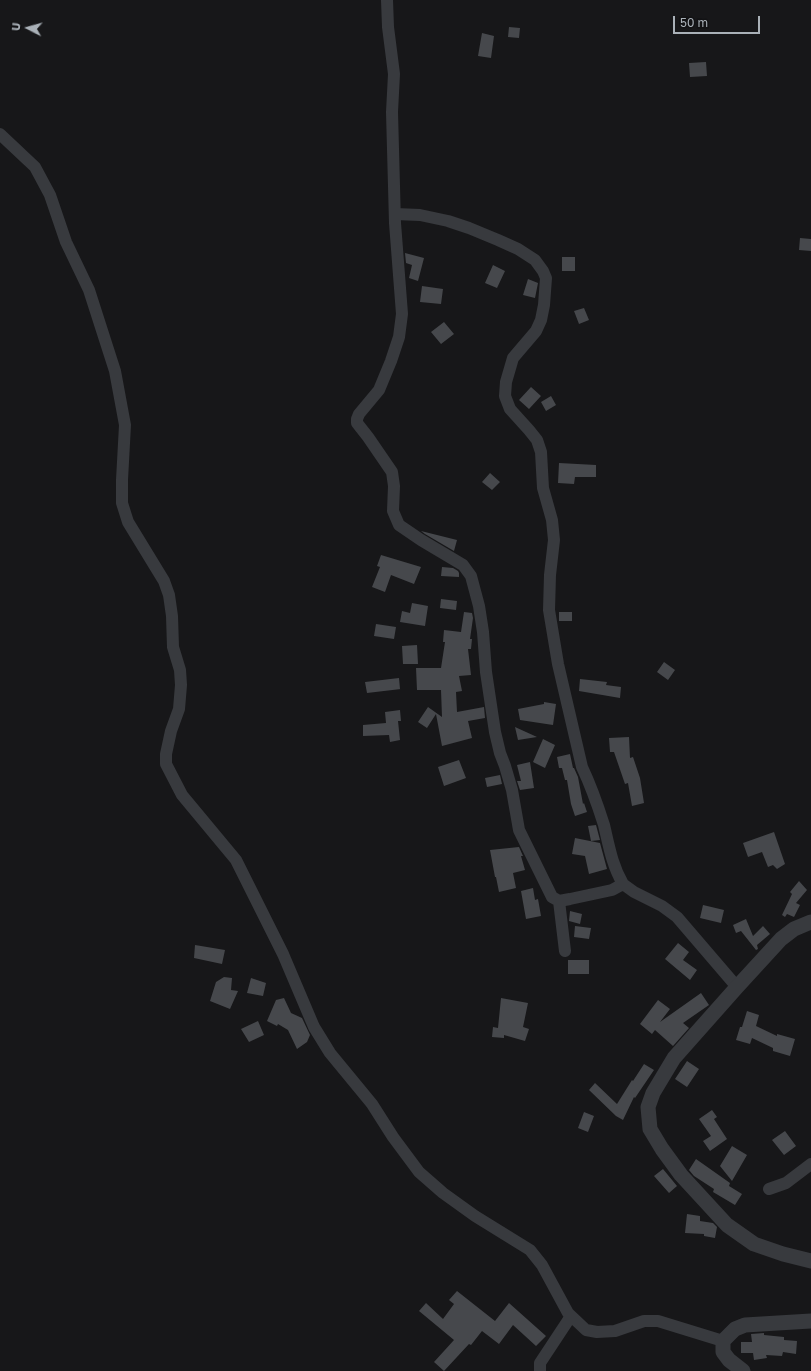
<!DOCTYPE html>
<html>
<head>
<meta charset="utf-8">
<style>
  body { margin:0 }
  #map { position:relative; width:811px; height:1371px; overflow:hidden; background:#171719; font-family:"Golos Text",sans-serif }
  canvas { display:block }
  .north { position:absolute; left:8px; top:8px; width:40px; height:40px; -webkit-text-stroke:3px #121214; paint-order:stroke; rotate:276deg; font-size:11px; font-weight:700; line-height:16px; text-align:center; color:#aab1b8 }
  .north::after { content:''; display:block; margin:auto; width:14px; height:18px; background:#aab1b8; clip-path:polygon(50% 0,100% 100%,50% 72%,0 100%) }
  .scale { position:absolute; left:673px; top:16px; width:87px; height:18px; box-sizing:border-box; border:2px solid #aab1b8; border-top:0; padding-left:5px; font-size:12px; line-height:14px; white-space:nowrap; color:#aab1b8; -webkit-text-stroke:3px #121214; paint-order:stroke }
</style>
</head>
<body>
<div id="map">
<canvas width="811" height="1371"></canvas>
<div class="north">U</div>
<div class="scale">50 m</div>
</div>
<script>
const context = document.querySelector('canvas').getContext('2d');
context.lineJoin = 'round';
function paint(path, color) { context.fillStyle = color; context.fill(path, 'evenodd'); }
function stroke(path, color, width, dash) { context.strokeStyle = color; context.lineWidth = width; context.lineCap = dash ? 'butt' : 'round'; context.setLineDash(dash || []); context.stroke(path); }
paint(new Path2D(`
  M509,27L520,28L519,38L508,37Z
  M482,33L494,36L491,58L478,56Z
  M706,62L707,76L690,77L689,63Z
  M800,238L811,239V251L799,250Z
  M405,253L424,258L418,281L409,278L412,265L406,263Z
  M562,257H575V271H562Z
  M493,265L505,271L497,288L485,283Z
  M528,279L538,283L535,298L523,295Z
  M422,286L443,289L441,304L420,302Z
  M584,308L589,320L579,324L574,311Z
  M444,322L454,334L441,344L431,332Z
  M531,387L541,396L529,409L519,400Z
  M551,396L556,405L546,411L541,402Z
  M559,463L596,465V477H575L574,484L558,483Z
  M490,473L500,482L492,490L482,482Z
  M421,531L457,540L454,551L425,534Z
  M381,555L421,567L414,584L391,575L385,592L372,587L380,567L377,566Z
  M442,567L453,568L458,571L459,573V577L441,576Z
  M441,599L457,601L456,610L440,608Z
  M412,603L428,606L425,626L400,622L402,611L410,613Z
  M464,612L472,613L473,618L470,639H472L471,649H468L471,675L459,676L462,691L456,692L457,712L484,707L485,718L468,721L472,738L442,746L436,714L427,728L418,722L428,707L442,717L441,690H417L416,668H441L445,642H443L444,630L461,632Z
  M559,612H572V621H559Z
  M376,624L396,627L394,639L374,636Z
  M417,645L418,664H403L402,646Z
  M664,662L675,670L668,680L657,672Z
  M399,678L400,689H401L367,693L365,682Z
  M580,679L607,682L606,685L621,687L620,698L579,691Z
  M544,702L556,704L553,725L520,720L518,709L544,704Z
  M400,710L401,721H398L400,740L390,742L389,735L363,736V725L386,723L385,712Z
  M515,727L537,737L518,740Z
  M629,737L630,758L633,757L640,778L644,803L632,806L628,783L625,784L614,752H610L609,738Z
  M543,739L555,745L545,768L533,762Z
  M570,754L573,768H574L578,777L583,804L584,803L587,812L575,816L571,804L567,780H565L562,768H559L557,757Z
  M459,760L466,778L444,786L438,767Z
  M530,762L534,788L520,790L517,781H521L517,765Z
  M500,775L502,784L487,787L485,778Z
  M596,825L600,840L591,841L588,826Z
  M774,832L785,864L777,869L773,865L768,867L762,852L748,857L743,843Z
  M575,838L600,843L607,869L589,874L585,856L572,854Z
  M519,847L523,856H521L525,870L513,873L516,888L499,892L496,877H495L490,850Z
  M799,881L807,890L796,903L800,905L794,917L787,914L785,917L782,915L792,894L790,892Z
  M533,888L535,900L538,899L541,916L526,919L521,891Z
  M703,905L724,910L721,923L700,918Z
  M570,911L582,914L580,924L569,921Z
  M746,919L753,936L763,926L770,934L757,945L758,949L756,950L741,931L736,933L733,925Z
  M575,926L591,928L589,939L574,937Z
  M678,943L689,952L683,960L697,970L690,980L665,959Z
  M195,945L225,950L222,964L194,958Z
  M568,960H589V974H568Z
  M224,977L232,978L231,990L238,991L230,1009L210,1001L216,982Z
  M251,978L266,983L263,996L247,993Z
  M701,993L709,1005L683,1023L689,1028L673,1046L655,1030L652,1034L640,1024L658,1000L670,1009L660,1022Z
  M284,998L291,1013L302,1018L310,1035L307,1042L297,1049L288,1030L278,1024L277,1026L267,1021L276,1000Z
  M501,998L528,1003L523,1027L529,1029L525,1041L504,1035V1038L492,1037L493,1027L498,1028Z
  M747,1011L759,1015L756,1026L777,1036V1034L795,1039L790,1056L773,1051V1048L752,1038L750,1044L736,1040L740,1027H742Z
  M258,1021L264,1035L249,1042L241,1029Z
  M687,1061L699,1069L687,1087L675,1079Z
  M644,1064L654,1070L635,1098L634,1097L623,1120L616,1116L589,1090L595,1083L617,1104L632,1080L633,1081Z
  M712,1110L717,1117L714,1119L727,1139L710,1151L703,1141L711,1136L699,1119Z
  M584,1112L594,1116L588,1132L578,1128Z
  M785,1131L796,1146L784,1155L772,1140Z
  M732,1146L747,1155L732,1181L720,1166Z
  M696,1159L730,1183L729,1186L742,1194L735,1205L713,1192L714,1189L694,1176L689,1170Z
  M663,1169L677,1186L669,1193L654,1176Z
  M687,1214L700,1216V1221L713,1223L717,1227L715,1238L704,1236V1234L685,1233Z
  M457,1291L495,1321L509,1303L546,1336L536,1346L513,1325L499,1344L482,1331L471,1345L469,1344L444,1371L434,1362L454,1340L419,1311L426,1303L443,1319L454,1304L449,1300Z
  M764,1333V1335L784,1337V1340L797,1341L796,1354L783,1352L782,1356L766,1355L767,1358L754,1360L753,1353H741V1342H752L751,1334Z`), '#46484c');
stroke(new Path2D(`
  M387,0L388,27L394,74L392,112L395,223L402,314L399,337L391,361L379,390L359,414L357,419V423L368,437L392,472L394,486L393,511L399,525L421,540L463,565L471,576L479,606L483,632L486,672L495,732L500,753L505,766L512,790L519,830L552,897L559,901L570,899L612,890L623,884L634,892L662,906L677,917L737,987
  M0,134L35,167L50,195L66,242L89,290L115,371L125,425L122,480V503L128,522L164,581L169,595L172,616L173,647L180,670L181,685L179,709L171,731L166,754V764L182,795L236,860L283,954L314,1027L330,1053L372,1104L393,1137L419,1172L443,1193L475,1216L530,1250L542,1265L568,1313L586,1330L597,1332L615,1331L644,1321H658L723,1341
  M395,214L420,215L448,221L469,228L498,240L518,249L535,260L543,271L546,278L544,305L541,320L536,331L513,358L506,382L505,396L510,409L529,430L537,440L541,452L543,488L552,520L554,540L550,575L549,610L558,664L582,767C591,786 598,806 604,825C609,846 612,865 623,884
  M559,901L565,951
  M769,1189L786,1183L811,1164
  M540,1371V1363L571,1316`), '#383a3e', 12);
stroke(new Path2D(`
  M811,922L794,929L781,939L737,987L674,1058L653,1093L648,1107L650,1129L662,1149L681,1175L727,1225L754,1244L783,1254L811,1261
  M743,1371L729,1360L723,1352V1341L735,1329L745,1325L811,1321`), '#383a3e', 15);
</script>
</body>
</html>
